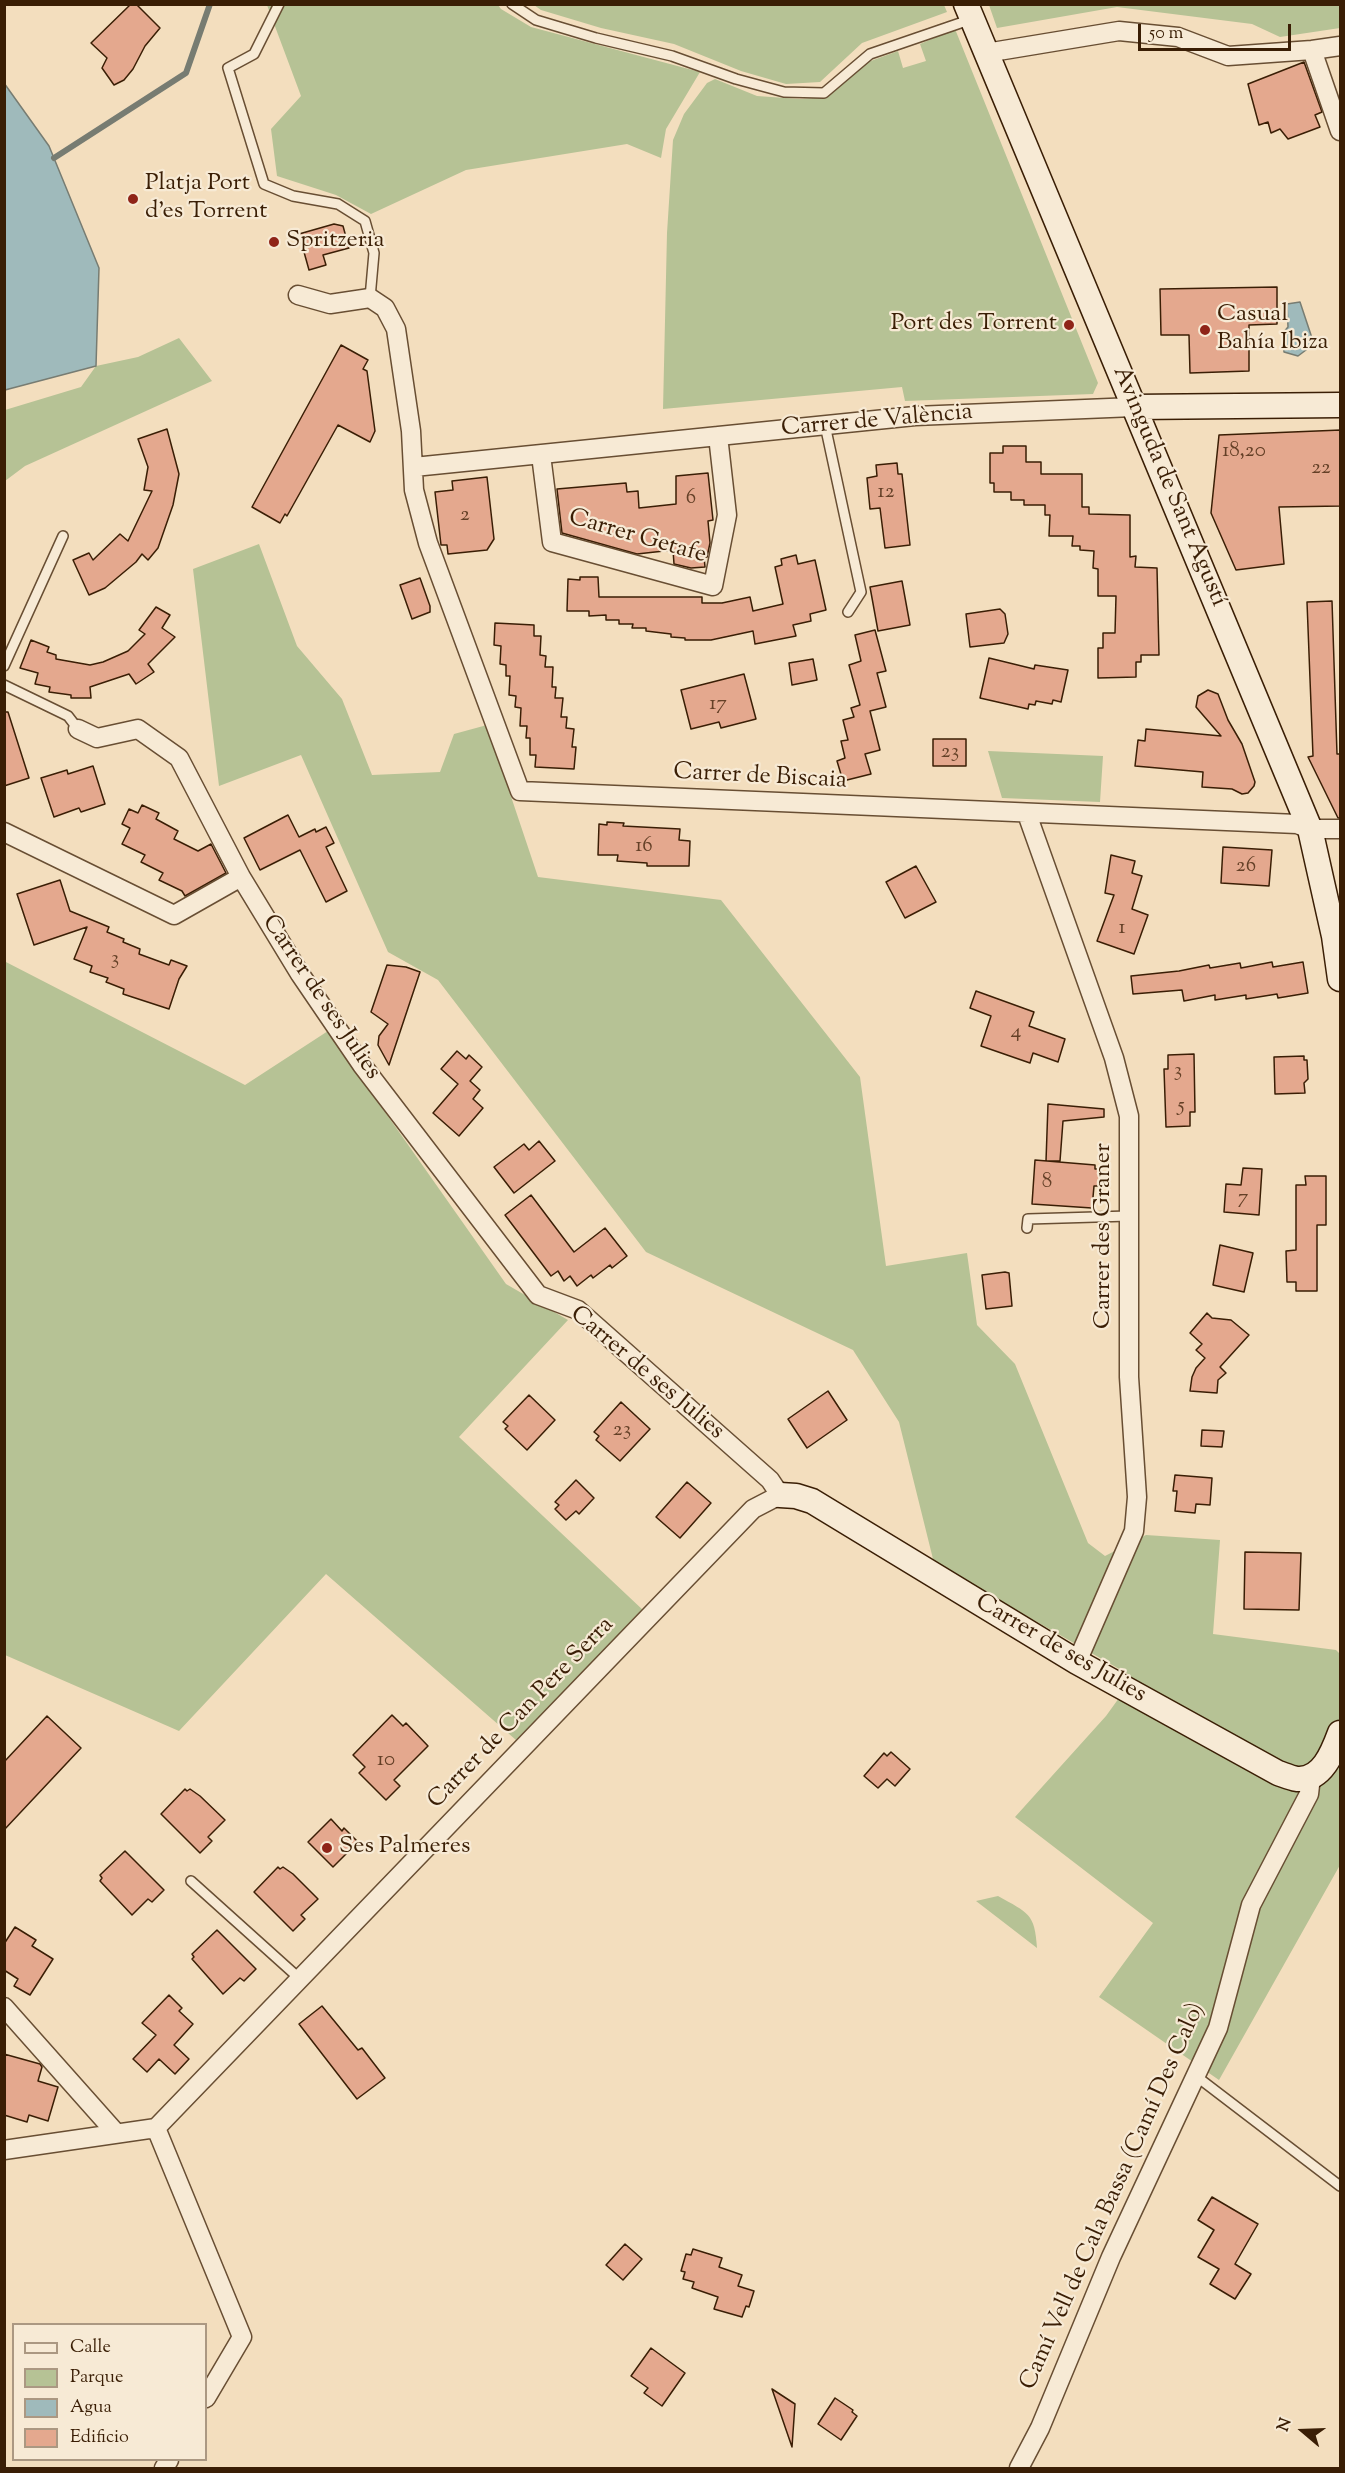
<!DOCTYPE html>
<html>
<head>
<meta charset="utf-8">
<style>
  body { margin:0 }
  #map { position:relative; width:1345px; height:2473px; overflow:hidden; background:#f3debe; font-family:"Sorts Mill Goudy",serif }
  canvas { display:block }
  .frame { position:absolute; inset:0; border:6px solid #3a1e05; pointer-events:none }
  .legend { position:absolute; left:12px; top:2323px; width:195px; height:138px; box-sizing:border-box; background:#f7ead5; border:2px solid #ab9882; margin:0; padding:8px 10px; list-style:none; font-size:18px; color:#3a1e05 }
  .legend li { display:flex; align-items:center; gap:12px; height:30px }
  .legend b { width:30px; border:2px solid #ab9882 }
  .north { position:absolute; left:1273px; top:2401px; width:60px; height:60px; -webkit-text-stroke:4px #f7ead5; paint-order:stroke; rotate:289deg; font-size:16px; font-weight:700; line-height:24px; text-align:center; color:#3a1e05 }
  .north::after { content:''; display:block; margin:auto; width:21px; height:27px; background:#3a1e05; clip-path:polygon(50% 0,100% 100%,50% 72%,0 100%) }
  .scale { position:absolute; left:1138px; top:24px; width:153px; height:27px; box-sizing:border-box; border:3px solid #3a1e05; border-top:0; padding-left:8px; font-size:18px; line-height:21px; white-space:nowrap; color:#3a1e05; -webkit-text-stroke:4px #f7ead5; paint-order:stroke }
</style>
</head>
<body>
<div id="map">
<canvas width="1345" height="2473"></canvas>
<div class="frame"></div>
<ul class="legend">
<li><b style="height:8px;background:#f7ead5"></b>Calle</li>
<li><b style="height:16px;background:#b6c295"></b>Parque</li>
<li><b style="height:16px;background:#9fbabb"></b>Agua</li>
<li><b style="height:16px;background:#e4a88e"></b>Edificio</li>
</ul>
<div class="north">N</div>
<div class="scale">50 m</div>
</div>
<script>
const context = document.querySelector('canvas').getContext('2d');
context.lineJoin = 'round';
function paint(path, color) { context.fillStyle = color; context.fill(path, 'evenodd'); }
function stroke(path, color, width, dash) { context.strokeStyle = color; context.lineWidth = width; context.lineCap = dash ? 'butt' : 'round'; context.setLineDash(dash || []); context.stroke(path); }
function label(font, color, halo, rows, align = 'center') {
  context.font = font + ' "Sorts Mill Goudy",serif'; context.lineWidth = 4.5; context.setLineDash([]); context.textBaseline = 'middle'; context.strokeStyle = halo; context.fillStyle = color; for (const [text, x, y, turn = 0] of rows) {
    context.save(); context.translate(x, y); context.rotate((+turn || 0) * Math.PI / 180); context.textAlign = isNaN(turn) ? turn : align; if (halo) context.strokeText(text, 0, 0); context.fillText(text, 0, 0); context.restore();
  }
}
paint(new Path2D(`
  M267,5H498L501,9L531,27L700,72L666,129L661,158L627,144L466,170L371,214L336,195L277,176L271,129L301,96Z
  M944,5L947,12L862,43L820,82L786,84L741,71L674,44L601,28L541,10L534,5Z
  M989,5H1340V28L1280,37L1252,24L1117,7L997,28Z
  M955,29L1098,383L1093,394L905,401L902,387L663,409L667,233L673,140L684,114L707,83L715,79L757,96L800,99L828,97L868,62L898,51L903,68L926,61L920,44Z
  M179,338L212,381L25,466L5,481V410L81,387L96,366L138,357Z
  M259,544L297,646L342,699L372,775L440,772L454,734L487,725L538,877L721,900L860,1077L886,1266L967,1253L977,1325L1015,1364L1088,1543L1105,1556L1146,1535L1220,1540L1213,1634L1336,1650L1340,1654V1865L1219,2080L1099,1997L1153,1923L1015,1817L1106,1716L1119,1698L1128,1674L934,1563L899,1422L853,1350L646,1252L438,980L388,952L301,755L219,786L193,569Z
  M988,751L1103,756L1100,802L1002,798Z
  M4,961L245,1085L328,1031L506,1284L568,1320L459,1437L644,1611L516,1740L326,1574L179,1731L5,1655Z
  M998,1896C1028,1913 1035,1913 1037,1948L976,1901Z`), '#b6c295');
const water = new Path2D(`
  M4,83L49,146L99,268L96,366L5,390Z
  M1300,302L1314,344L1298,356L1284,352L1282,334L1288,327L1287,304Z`);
paint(water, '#9fbabb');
stroke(water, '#777c72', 1.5);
stroke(new Path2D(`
  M54,158L186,73L210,4`), '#777c72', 6);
const building = new Path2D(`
  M131,4H136L160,28L145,46L133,69L124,80L114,85L102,68L107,58L91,43Z
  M1304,62L1322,112L1315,115L1320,127L1288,139L1280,129L1271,133L1268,122L1259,125L1248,84Z
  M334,224L343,226L349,248L323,255L326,265L309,270L299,234Z
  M1277,287V324L1249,325V371L1190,373L1189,335H1161L1160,289Z
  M341,345L368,360L363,369L367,371L375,431L370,442L338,425L287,516L285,514L280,523L252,507Z
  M167,429L179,474L173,505L158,548L148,560L142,554L136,562L105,588L89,595L73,560L89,553L93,560L120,534L128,541L152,491L144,490L148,467L138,439Z
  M1341,430V506L1279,507L1284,564L1236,570L1211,513L1219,435Z
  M1003,446H1026V462H1041V474H1082V507H1089V514L1130,515V557L1136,556L1135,567L1157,568L1159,655H1141V662H1136V677L1098,678V648H1103V633H1115L1116,596H1098V569L1093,568L1094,551L1080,550V546H1072L1073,536H1049L1050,515H1045V505H1024V500H1011V492H994V483H990V453H1003Z
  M897,463L898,474H902L910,545L885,548L880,508L870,509L867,478L877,476L876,465Z
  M708,473L713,520L708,521L710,543L707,557H704L705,567L691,568L674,564L673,550L637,554L562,533L557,489L626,483L627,492L638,491L639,508L676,504V476Z
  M487,477L494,539L487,550L448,554L447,545H441L435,492L453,490L452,481Z
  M796,555L798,564L815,560L826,610L810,614L811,621L793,625L796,636L755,644L753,631L711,640H685V638L671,637V634L646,631V628H632L633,624H619V620H606V615L589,616V611H567L568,579L580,580V577H598L599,597H702V603H722L750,597L753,611L783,604L775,567L782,565L781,559Z
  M420,578L430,606V612L412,619L400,585Z
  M902,581L910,625L878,631L870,587Z
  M1332,601L1337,754H1341V818H1338L1308,757L1313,756L1307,602Z
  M156,607L170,615L162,628L175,637L148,664L154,672L136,684L129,674L90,687L91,698H71V695L49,692L50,687L35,684L38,673L20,668L31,640L49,647L47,652L56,655V659L90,665L103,662L128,651L145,634L139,630Z
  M1000,609L1005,614L1008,634L1004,643L970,647L966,614Z
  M495,623L534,625V636H541L540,655L546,656L545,667H553L552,687H556L555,698H563L561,717H567L566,728L574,729L572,747H576L574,769L535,767L536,755H530V738H526L527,726H520L521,708L515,707L516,696L509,695L510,676H506V665L500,664L501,646L494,645Z
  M875,630L886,671L877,673L886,707L870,711L880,750L865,754L871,774L843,781L837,761L845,758L841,741L848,740L843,720L854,717L851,708L860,705L849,665L861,661L855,635Z
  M989,658L1034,669L1035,665L1068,670L1061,702L1053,700L1052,704L1036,701L1035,705L1029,704L1028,709L980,698Z
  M813,659L817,680L792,685L789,663Z
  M744,674L756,719L721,728L719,722L691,729L681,690Z
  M1208,690L1218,694L1228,720L1242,744L1255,782L1254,786L1248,793L1242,794L1232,789L1202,787L1203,772L1135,766L1138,740L1145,741L1146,729L1221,736L1196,707L1198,696Z
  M4,712H8L29,778L4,786Z
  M933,739H966V766H933Z
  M93,766L105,804L81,812L79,808L54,817L41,778L67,770L68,774Z
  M142,805L159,813L156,819L178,831L174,839L198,851L211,844L226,873L185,896L182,891L159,880L163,873L141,862L145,855L122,844L130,828L122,824L129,809L138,813Z
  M288,815L299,837L315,829L316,832L326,827L334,843L326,847L347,891L326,902L300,850L260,870L244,838Z
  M607,822L624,823L623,826L680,829L679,840L690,841L689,866H647V863L617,861L618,855H598L599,824L607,825Z
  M1223,847L1272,850L1269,886L1221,883Z
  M1111,855L1135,861L1132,873L1142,876L1132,909L1148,915L1134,954L1097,941L1114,895L1105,893Z
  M916,866L936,902L905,918L886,882Z
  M60,880L70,911L109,927L107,932L124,939L123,942L140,949L139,954L169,965L171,960L187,966L179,979L169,1009L123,994L124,989L106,982L108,978L90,972L92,966L74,959L87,927L34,945L17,894Z
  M1272,962L1273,967L1303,962L1308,993L1278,998L1277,994L1246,999V995L1215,1000V995L1184,1001L1182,990L1133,994L1131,976L1179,971L1209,965L1210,968L1240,963L1241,968Z
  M387,965L406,967L420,972L389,1065L378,1045L379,1036L388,1024L371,1012Z
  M976,991L1034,1012L1029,1026L1065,1039L1058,1062L1033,1053L1030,1063L981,1046L991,1016L970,1008Z
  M457,1051L466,1059L469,1055L482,1067L470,1081L480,1090L473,1099L483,1108L459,1136L433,1113L458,1084L441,1069Z
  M1194,1054L1195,1112H1190V1126L1166,1127L1164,1069H1168V1055Z
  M1304,1056V1060H1307L1308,1079L1304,1083L1305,1093L1275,1094L1274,1057Z
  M1048,1104L1104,1109V1117L1063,1121L1060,1161H1046Z
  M539,1141L555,1161L514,1193L494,1167L524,1144L529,1150Z
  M1035,1160L1095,1165V1169H1101L1100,1186H1094L1092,1208L1032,1204Z
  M1243,1168L1262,1169L1259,1215L1224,1212L1226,1184L1241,1185Z
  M1305,1176H1326V1225H1317V1291H1296V1282H1287L1286,1251L1296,1250V1185H1306Z
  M531,1195L574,1252L605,1228L627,1256L612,1268L610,1265L593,1278L591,1275L577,1286L570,1276L564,1281L558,1271L551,1276L505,1215Z
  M1220,1245L1253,1253L1244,1292L1213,1285Z
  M1005,1272L1009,1273L1012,1306L986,1309L982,1275Z
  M1207,1313L1212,1318L1231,1320L1249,1335L1220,1367L1226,1373L1218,1380L1217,1393L1190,1391L1192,1377L1196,1368L1205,1358L1196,1350L1202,1344L1190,1333Z
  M828,1391L847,1420L807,1448L788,1419Z
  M529,1395L555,1420L527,1450L505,1429L508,1426L503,1422Z
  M621,1402L650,1429L620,1461L596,1440L599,1436L594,1432Z
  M1202,1430L1224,1431L1222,1447L1201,1446Z
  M1175,1475L1212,1478L1210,1505L1196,1504L1195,1513L1175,1511L1177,1491H1173Z
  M576,1480L594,1498L579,1514L576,1511L566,1520L555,1509L559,1505L555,1502Z
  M687,1482L711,1503L680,1538L656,1517Z
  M1245,1552L1301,1553L1299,1610L1244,1609Z
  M392,1715L403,1726L406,1723L428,1746L394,1780L400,1786L386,1800L359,1773L365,1767L353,1755Z
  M47,1716L81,1748L4,1830V1762Z
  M891,1752L910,1769L895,1786L887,1779L878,1788L864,1776L884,1753L887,1756Z
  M185,1789L187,1791L190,1789L200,1796L225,1820L208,1837L212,1841L200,1853L161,1814Z
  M331,1819L342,1831L344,1828L358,1842L333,1867L308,1842Z
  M125,1851L164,1890L152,1902L148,1899L132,1915L100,1881L102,1878L100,1875Z
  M278,1867L280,1869L283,1867L293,1874L318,1899L301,1915L305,1919L293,1931L254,1892Z
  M15,1927L36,1940L32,1946L53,1959L30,1995L14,1986L18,1979L4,1970V1944Z
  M217,1930L256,1969L244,1981L240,1978L223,1994L192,1959L194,1957L192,1954Z
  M169,1995L182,2008L179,2011L193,2024L174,2045L189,2059L175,2074L159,2059L147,2072L133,2059L156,2035L142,2023Z
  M322,2006L358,2050L362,2048L385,2078L357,2099L299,2024Z
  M4,2054L40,2064L42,2067L38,2081L58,2087L48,2121L29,2115L27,2122L4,2115Z
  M1212,2197L1258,2224L1235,2264L1251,2274L1235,2299L1210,2284L1219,2269L1198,2257L1214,2230L1198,2220Z
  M625,2244L642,2259L623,2280L606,2265Z
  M693,2249L722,2258L719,2267L742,2275L738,2286L754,2291L749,2307L746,2306L742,2317L714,2309L718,2297L692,2288L694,2282L683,2279L685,2272L681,2271L686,2254L691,2255Z
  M651,2348L685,2373L662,2406L644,2393L648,2388L631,2376Z
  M772,2389L795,2404L792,2447Z
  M835,2398L853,2410L852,2412L857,2416L841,2440L818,2424Z`);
paint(building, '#e4a88e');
stroke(building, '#3a1e05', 1.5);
const lane = new Path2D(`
  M279,4L254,54L228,68L264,184L293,196L338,204L365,221L374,253L370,298
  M512,4L536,20L596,38L672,56L736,79L784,92L824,93L870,54L972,19
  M825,425L861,592L848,612
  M4,666L63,536
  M4,685L68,716L78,729
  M1027,1228L1028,1219L1129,1216
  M191,1881L300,1979
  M1196,2076L1340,2186`);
const street = new Path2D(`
  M1312,50L1340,131
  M986,53L1119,31L1178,37L1228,56L1312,50L1340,46
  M298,295L330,304L370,298L385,308L396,329L411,431L414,490L428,543L520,791L1297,824L1310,829H1340
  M541,455L552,542L713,586L727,515L718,436
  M414,467L915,416L1134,407
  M1027,814L1114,1058L1129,1116V1377L1137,1497L1134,1531L1077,1662
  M4,832L174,915L241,877
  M4,2007L116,2133
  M156,2128L242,2337L206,2398
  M4,2150L156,2128L753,1509L780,1495L770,1480L578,1310L538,1295L362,1065L300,974L241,877L179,758L138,729L97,738L78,729
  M164,2468L169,2460
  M1019,2468L1040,2428L1111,2257L1218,2028L1251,1905L1309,1794L1311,1777`);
const secondary = new Path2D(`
  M966,4L1310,829L1334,936L1340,979
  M1134,407L1340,405
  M780,1495L796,1496L812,1501L1077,1662L1278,1773C1284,1775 1291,1778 1297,1779C1322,1781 1333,1752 1340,1733`);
stroke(lane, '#684e33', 12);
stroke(street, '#684e33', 21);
stroke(secondary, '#3a1e05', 27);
stroke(lane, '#f7ead5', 9);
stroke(street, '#f7ead5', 18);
stroke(secondary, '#f7ead5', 24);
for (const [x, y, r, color] of [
  [133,199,6,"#8f2418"],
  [274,242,6,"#8f2418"],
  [1069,325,6,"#8f2418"],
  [1205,330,6,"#8f2418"],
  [327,1848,6,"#8f2418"]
]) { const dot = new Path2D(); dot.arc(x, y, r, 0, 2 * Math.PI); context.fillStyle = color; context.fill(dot); stroke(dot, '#f7ead5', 2); }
label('21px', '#644027', null, [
  ["18,20",1244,452],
  ["22",1321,469],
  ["12",886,493],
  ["6",691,499],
  ["2",465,516],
  ["17",718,705],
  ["23",950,753],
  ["16",644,847],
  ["26",1246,867],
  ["1",1122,929],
  ["3",115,960],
  ["4",1016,1033],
  ["3",1178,1072],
  ["5",1181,1107],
  ["8",1047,1183],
  ["7",1243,1199],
  ["23",622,1431],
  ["10",386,1761]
]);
label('24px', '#3a1e05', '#f7ead5', [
  ["Platja Port",145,185],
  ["d'es Torrent",145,213],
  ["Spritzeria",286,242],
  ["Casual",1217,316],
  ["Bahía Ibiza",1217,344],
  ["Port des Torrent",1057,325,"right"],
  ["Ses Palmeres",339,1848]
], 'left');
label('24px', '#3a1e05', '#f7ead5', [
  ["Carrer de València",877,422,-5],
  ["Avinguda de Sant Agustí",1168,487,67],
  ["Carrer Getafe",637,538,16],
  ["Carrer de Biscaia",760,778,3],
  ["Carrer de ses Julies",320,998,56],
  ["Carrer des Graner",1105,1236,-90],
  ["Carrer de ses Julies",646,1374,40],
  ["Carrer de ses Julies",1060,1650,30],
  ["Carrer de Can Pere Serra",522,1714,-46],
  ["Camí Vell de Cala Bassa (Camí Des Calo)",1114,2197,-66]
]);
</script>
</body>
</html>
